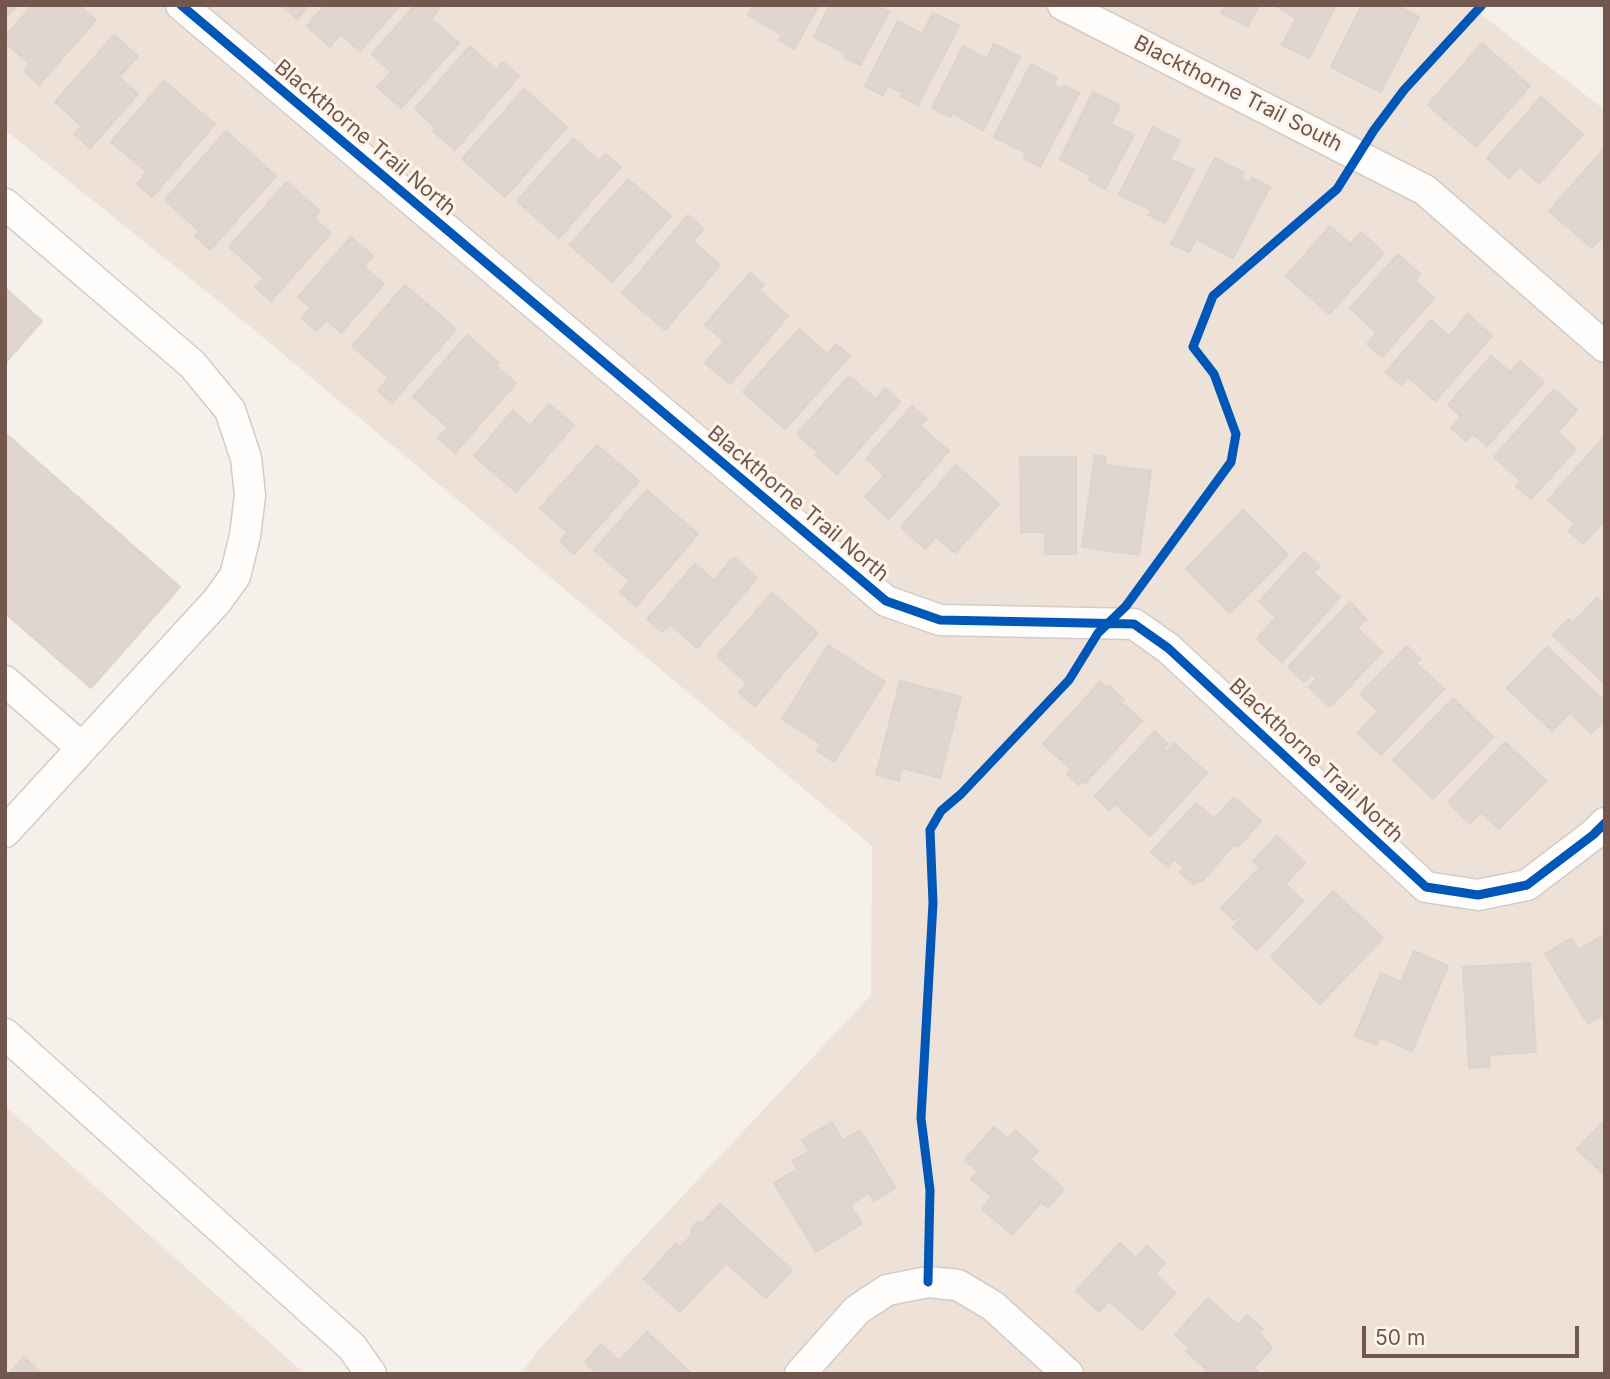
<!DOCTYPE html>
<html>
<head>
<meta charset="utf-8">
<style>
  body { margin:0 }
  #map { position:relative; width:1610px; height:1379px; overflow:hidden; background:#f6f0ea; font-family:Inter,sans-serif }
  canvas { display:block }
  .frame { position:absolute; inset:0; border:7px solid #71574d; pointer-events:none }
  .scale { position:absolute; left:1362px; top:1326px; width:217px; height:32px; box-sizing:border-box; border:4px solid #71574d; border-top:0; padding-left:9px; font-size:21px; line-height:24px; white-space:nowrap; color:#71574d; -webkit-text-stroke:5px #fdf5ec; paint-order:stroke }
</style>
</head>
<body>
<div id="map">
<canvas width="1610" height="1379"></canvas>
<div class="frame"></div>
<div class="scale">50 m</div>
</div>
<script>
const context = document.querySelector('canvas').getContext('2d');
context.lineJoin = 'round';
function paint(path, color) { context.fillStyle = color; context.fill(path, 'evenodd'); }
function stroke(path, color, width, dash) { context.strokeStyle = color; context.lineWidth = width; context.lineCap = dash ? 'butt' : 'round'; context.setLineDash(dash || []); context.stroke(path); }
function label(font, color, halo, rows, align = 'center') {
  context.font = font + ' Inter,sans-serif'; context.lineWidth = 6; context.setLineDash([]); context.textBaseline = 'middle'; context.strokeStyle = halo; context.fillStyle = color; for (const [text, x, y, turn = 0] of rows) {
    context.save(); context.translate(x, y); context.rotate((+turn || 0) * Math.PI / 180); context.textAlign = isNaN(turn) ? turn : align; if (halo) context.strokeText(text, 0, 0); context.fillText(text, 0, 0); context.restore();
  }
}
paint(new Path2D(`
  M5,5H1469L1605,110V1374H520L540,1348L871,995L872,846L253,329L5,130Z
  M5,1106L305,1374H5Z`), '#eee2d8');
const building = new Path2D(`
  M5,5H17L5,19Z
  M33,5H79L96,20L39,85L24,71L30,64L5,42V36Z
  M281,5H309L297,19Z
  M325,5H400L360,51L340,34L330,47L307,26Z
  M415,5H439L441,7L431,19L459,43L401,108L377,87L391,72L372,54Z
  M753,5H819L794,49L779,40L782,35L748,15Z
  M830,5H875L889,12L860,65L844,57L846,53L814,37Z
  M1225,5H1259L1248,26L1221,13Z
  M1274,5H1336L1309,58L1282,45L1296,18Z
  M1362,5H1396L1419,17L1381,92L1331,67Z
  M933,13L959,26L918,105L901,96L903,93L888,86L883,95L865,86L898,21L922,34Z
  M114,35L138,56L119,77L138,94L90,148L74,134L82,126L55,102Z
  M1482,43L1530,86L1476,147L1428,105Z
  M994,44L1020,57L983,131L953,113L950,117L932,108L963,46L987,59Z
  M470,46L496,70L503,62L519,76L455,150L433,131L436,128L415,109Z
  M1031,64L1057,78L1053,85L1062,89L1064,85L1079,93L1040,167L1024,158L1026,153L994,137Z
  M164,81L215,124L152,197L137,184L147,172L111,142Z
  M524,89L567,127L505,197L462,159Z
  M1093,92L1120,106L1111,124L1134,135L1105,189L1089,180L1091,176L1060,159Z
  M1541,97L1583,134L1539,184L1520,166L1509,178L1487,158Z
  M1153,127L1180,141L1170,159L1194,170L1165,223L1149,215L1151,210L1119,195Z
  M226,131L276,176L210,250L195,236L199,231L165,200Z
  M573,138L599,161L606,154L621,167L559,238L517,201Z
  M1605,148V234L1592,248L1549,211Z
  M1215,158L1244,173L1241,179L1249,183L1252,178L1270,187L1233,258L1196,239L1189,252L1171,244Z
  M628,179L671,216L612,282L570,245Z
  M287,182L320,211L314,218L331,233L271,301L255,287L264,278L229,247Z
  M688,215L704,229L693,241L720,265L665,330L622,293Z
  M1330,226L1350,244L1361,232L1384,253L1329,314L1286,276Z
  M351,237L373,256L364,267L384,284L341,333L326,320L316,331L301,318L311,308L298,297Z
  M1398,254L1420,274L1415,281L1434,298L1382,357L1367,344L1377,333L1350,308Z
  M750,273L764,285L759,290L788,316L730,384L705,363L724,341L705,325Z
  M405,285L456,329L392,403L378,391L389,378L352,346Z
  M5,288L42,321L5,363Z
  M1468,314L1492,336L1435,401L1408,377L1401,385L1386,372L1431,320L1449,336Z
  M799,329L827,354L836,344L850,356L785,429L743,392Z
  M467,335L499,363L496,366L516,383L455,453L438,438L448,427L413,397Z
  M1491,356L1510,372L1520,361L1544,382L1487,446L1473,434L1466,441L1451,428L1461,416L1448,405Z
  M849,376L876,399L885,388L900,402L837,474L815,455L817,452L797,434Z
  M1554,389L1577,410L1558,432L1576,449L1531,499L1516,486L1521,481L1494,457Z
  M549,404L574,425L516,492L474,456L513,410L530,426Z
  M912,406L927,419L920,426L949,451L889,519L865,497L884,475L866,459Z
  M5,433L180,587L91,688L5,613Z
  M1605,436V520L1583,544L1569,531L1575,524L1548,500Z
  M597,445L639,481L574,554L560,541L567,532L540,508Z
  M1095,455L1106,457L1105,465L1151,471L1139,555L1082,547Z
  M1020,457H1076V554H1045V532H1021Z
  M956,465L999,504L955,553L936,537L925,549L901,527Z
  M647,490L698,534L636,606L620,592L630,581L594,550Z
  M1243,510L1288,555L1230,613L1186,569Z
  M1304,552L1320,566L1313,573L1340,597L1282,662L1257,639L1276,617L1259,602Z
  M734,557L757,578L697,648L670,624L662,632L647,619L695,564L714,580Z
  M772,593L818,633L755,706L739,693L747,683L717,656Z
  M1597,598L1605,605V684L1553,635L1569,619L1573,623Z
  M1350,602L1366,619L1357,628L1382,652L1330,707L1309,687L1317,679L1311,674L1304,682L1288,667Z
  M828,645L885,682L834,762L817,751L821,744L782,719Z
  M1407,646L1420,659L1416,663L1444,689L1381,755L1358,733L1378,711L1360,694Z
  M1547,647L1605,702V720L1591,733L1570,713L1552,731L1507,688Z
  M900,681L961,697L940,778L902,768L899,781L876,775Z
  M1100,682L1107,688L1109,686L1124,700L1121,702L1142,721L1085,783L1083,781L1079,785L1067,774L1071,769L1043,744Z
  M1453,698L1493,737L1433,799L1393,760Z
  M1155,731L1168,744L1163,749L1166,752L1174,743L1207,773L1150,836L1115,804L1109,810L1095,796Z
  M1505,742L1546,781L1499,829L1481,812L1470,824L1448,802Z
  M1234,797L1261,821L1238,847L1235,844L1201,882L1198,880L1194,885L1180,872L1184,868L1175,859L1168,867L1151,852L1196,803L1214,819Z
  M1277,836L1305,863L1285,884L1303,901L1257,950L1233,927L1241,919L1238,916L1234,920L1221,908L1260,867L1253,861Z
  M1333,891L1383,938L1320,1004L1271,957Z
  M1601,936L1605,941V1014L1588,1024L1545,954L1571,938L1579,950Z
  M1414,951L1448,966L1412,1051L1380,1037L1377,1045L1355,1036L1381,973L1401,982Z
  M1530,963L1536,1052L1489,1055L1490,1067L1469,1068L1463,967Z
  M1605,1120V1176L1577,1149Z
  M832,1122L843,1140L860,1130L896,1188L874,1201L869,1193L850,1205L862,1224L816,1252L774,1183L797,1169L792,1161L809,1151L802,1140Z
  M994,1127L1008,1139L1015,1130L1038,1151L1030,1159L1064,1189L1048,1208L1041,1202L1012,1235L982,1209L992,1197L971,1179L978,1171L965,1160Z
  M720,1204L792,1270L766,1298L726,1263L680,1312L644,1279L676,1243L680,1247L691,1236V1229L697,1222L702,1223Z
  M1120,1243L1136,1258L1147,1246L1165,1263L1155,1274L1175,1293L1142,1330L1109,1301L1099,1312L1076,1291Z
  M1208,1298L1238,1325L1247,1315L1263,1329L1257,1335L1261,1334L1272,1348L1254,1368L1260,1374H1202L1206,1369L1186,1351L1189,1348L1175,1335Z
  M647,1332L692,1374H597L585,1362L601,1344L619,1361Z
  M24,1357L42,1374H9Z`);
paint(building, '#dfd6d0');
stroke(building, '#ded3cd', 2);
const minor = new Path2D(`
  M181,5L886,601L940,620L1134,624L1168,648L1426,887L1478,895L1527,885L1593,835L1605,823
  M1063,5L1425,190L1605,347
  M5,204L192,364L230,410L246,458L250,495L245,536L235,576L217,601L5,832
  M5,681L82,748
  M5,1034L352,1347L371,1374
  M800,1374L857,1310L887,1290L928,1282L958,1285L993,1306L1068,1374`);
stroke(minor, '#d3ccc6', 33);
stroke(minor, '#fefdfc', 30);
stroke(new Path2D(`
  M181,5L886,601L940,620L1134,624L1168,648L1426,887L1478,895L1527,885L1593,835L1605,823
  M928,1282L930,1190L921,1118L933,903L930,830L941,811L961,794L1069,680L1098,633L1126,606L1231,462L1236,434L1214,374L1193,347L1213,296L1337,189L1374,130L1404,90L1482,5`), '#0057b8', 9);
label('21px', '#71574d', '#fdf5ec', [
  ["Blackthorne Trail South",1238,94,27],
  ["Blackthorne Trail North",365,138,40],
  ["Blackthorne Trail North",798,504,40],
  ["Blackthorne Trail North",1316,761,43]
]);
</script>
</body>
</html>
